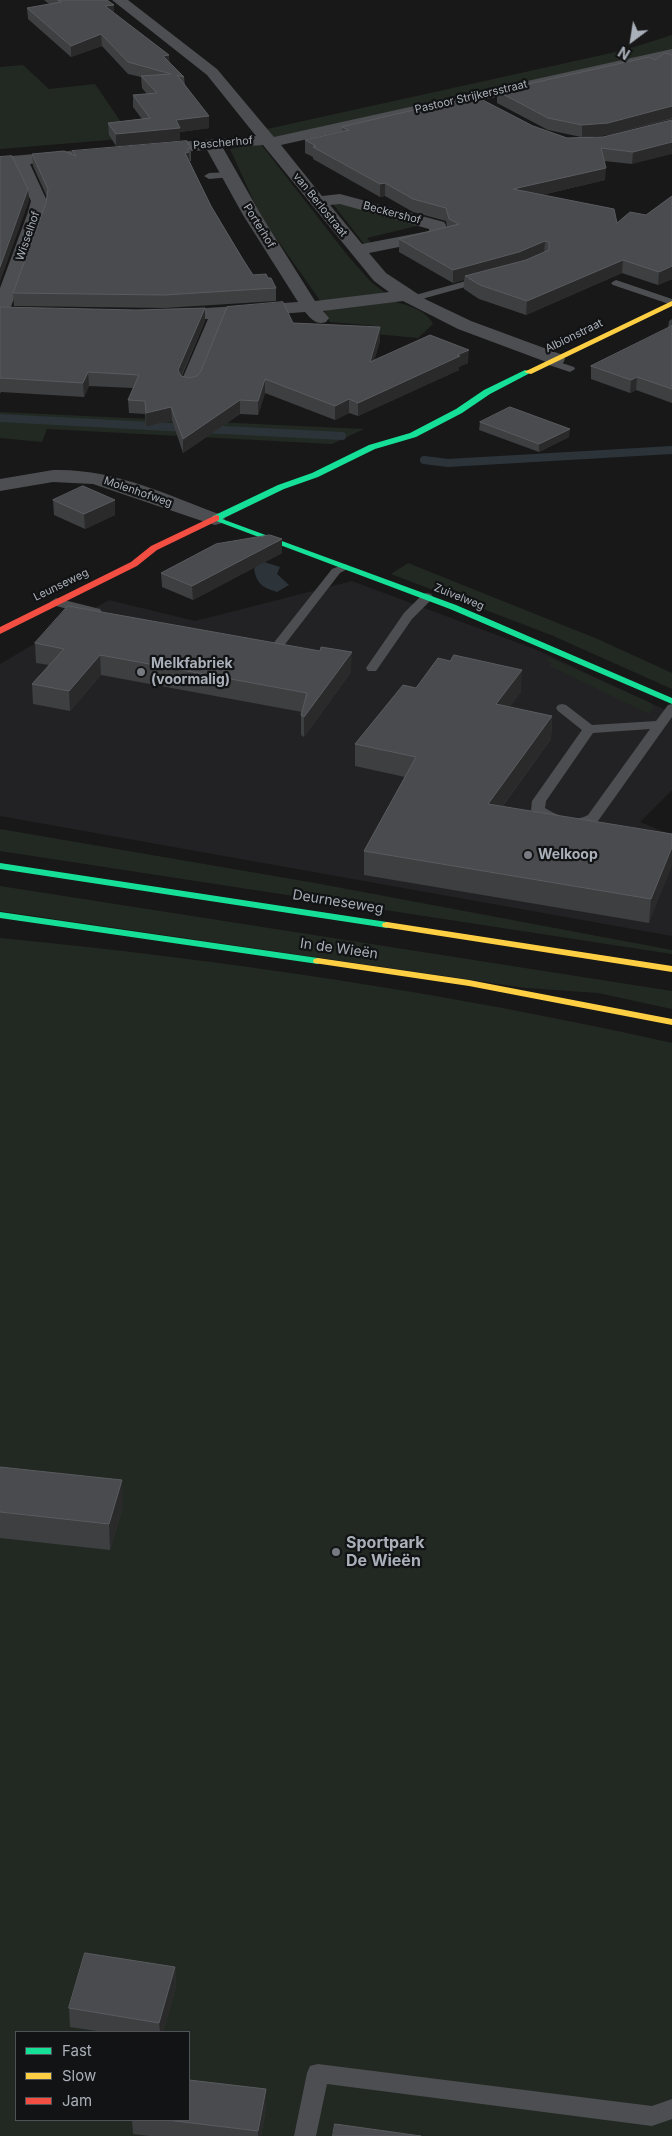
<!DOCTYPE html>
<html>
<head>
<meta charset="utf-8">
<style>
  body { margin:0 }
  #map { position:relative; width:672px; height:2136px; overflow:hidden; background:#181818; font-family:Inter,sans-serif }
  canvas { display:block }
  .legend { position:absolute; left:15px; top:2031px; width:175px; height:90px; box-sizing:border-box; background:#121314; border:1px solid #4f5256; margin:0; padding:6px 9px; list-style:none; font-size:15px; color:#aab0b9 }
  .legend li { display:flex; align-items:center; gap:10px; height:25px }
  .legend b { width:25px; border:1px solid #4f5256 }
  .north { position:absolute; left:607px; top:15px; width:50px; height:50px; -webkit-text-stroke:4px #121314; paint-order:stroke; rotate:211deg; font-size:14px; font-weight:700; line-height:20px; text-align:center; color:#aab0b9 }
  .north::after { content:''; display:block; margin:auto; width:18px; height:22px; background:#aab0b9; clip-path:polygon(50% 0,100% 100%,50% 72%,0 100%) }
</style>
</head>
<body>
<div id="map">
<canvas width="672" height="2136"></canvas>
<ul class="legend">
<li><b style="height:6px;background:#16e098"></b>Fast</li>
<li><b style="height:6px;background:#ffcf43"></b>Slow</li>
<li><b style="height:6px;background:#f24e42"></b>Jam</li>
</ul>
<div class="north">N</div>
</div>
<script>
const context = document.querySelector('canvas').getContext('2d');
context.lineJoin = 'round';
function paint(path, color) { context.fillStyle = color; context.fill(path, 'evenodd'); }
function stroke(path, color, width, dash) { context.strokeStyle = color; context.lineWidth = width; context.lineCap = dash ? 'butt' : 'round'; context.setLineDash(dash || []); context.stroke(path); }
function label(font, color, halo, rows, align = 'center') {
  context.font = font + ' Inter,sans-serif'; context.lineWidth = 4.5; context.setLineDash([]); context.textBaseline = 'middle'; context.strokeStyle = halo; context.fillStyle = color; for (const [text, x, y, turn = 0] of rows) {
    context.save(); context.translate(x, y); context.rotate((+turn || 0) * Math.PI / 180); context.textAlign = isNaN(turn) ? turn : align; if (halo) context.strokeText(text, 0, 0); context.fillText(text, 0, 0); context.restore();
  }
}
paint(new Path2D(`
  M352,581L537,650L672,713V790L640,822L672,835V936L0,816V664L109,600L195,621Z`), '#222224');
paint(new Path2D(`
  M672,35V52L276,140L267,129L625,50Z
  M23,65L49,89L95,84L132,138L0,149V67Z
  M260,143L348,256L371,282L388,295L321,302L260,215L230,149Z
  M339,203L421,225L367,238L372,244H364L333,204Z
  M391,301C405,304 427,310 433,324L418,338L375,334L378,326L330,322L324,312L328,309Z
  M0,412L364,429L332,444L47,429L42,442L0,438Z
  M408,563L600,640L672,673V689L551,635L391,574Z
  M550,658L651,703L654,707L649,714L550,666L551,663L547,660Z
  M0,829L315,883L672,950V954L0,851Z
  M0,886L672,991V1009L598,993L526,988L0,911Z
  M0,938C226,960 450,993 672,1043V2136H0ZM16,2032H189V2120H16Z`), '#222922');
paint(new Path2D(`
  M261,561L280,567L277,574L289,585L277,592C262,587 257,584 254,569Z`), '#2c343a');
stroke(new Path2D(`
  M0,418L187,428
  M204,429L342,436
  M424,460L448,463L672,450`), '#2c343a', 8);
paint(new Path2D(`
  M229,172L234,175L232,177L209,179L204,176L209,173Z
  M484,276L489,279L487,281L411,302L406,299L408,297Z
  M616,280L672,299V305L613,285L611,283Z
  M550,359L574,367L575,369L570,372L546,364L545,362L546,360Z
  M345,564L351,567L340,573L279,652L275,653L257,649L255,646L257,643L272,645L332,569Z
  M427,593L431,594L433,597L431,600L412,619L376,671H368L366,668L404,613L423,594Z
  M56,598L100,609L102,612L96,616L52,605L50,602Z
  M562,704L566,705L592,725L656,721L668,705L672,704V717L598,821L582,828L547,821L531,810L532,801L582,730L558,711L556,708L558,705ZM650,729L588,815C574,823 558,816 545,808L546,801L593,733Z
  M318,2064L652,2106L672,2099V2119L652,2126L327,2084L316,2136H294L307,2073L310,2066Z`), '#4d4e51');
paint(new Path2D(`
  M112,0H128L217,69L274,137L672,49V59L656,61L281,145L322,196L340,194L444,222C448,227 448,233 444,238L369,253L386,273L427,300L471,321L563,355L565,359L563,363L556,365L549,363L458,329L403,301L323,311L329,318L326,322C316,325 312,320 305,312L226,318L200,384L197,388L190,390L183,388L180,384L208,319L167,320L161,319L158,315L161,311L298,302L243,215L207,150L153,154L147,152L145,149L147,146L153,144L256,136L207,75ZM263,145L374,281L389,292L315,301L261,215L223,148ZM340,204L429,229V231L362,244L330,205Z
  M70,151L76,153L78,156L76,159L30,164L47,201L45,215L9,312L6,316L0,317V288L27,215L31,201L14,166L0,167V157Z
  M53,470C113,468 167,495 222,515L225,519L222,523L215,525L208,523L93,484L53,482L0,491V479Z`), '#4d4e51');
paint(new Path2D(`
  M525,370L532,372L490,394L462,413L416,437L375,449L318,477L284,489L222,519L456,605L672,698V704L450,609L211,519L213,516L278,485L312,473L369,445L410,433L456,409L484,390Z
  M0,863L387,922L392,925L387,928L0,869Z
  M0,912L318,958L323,961L318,964L0,918Z`), '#16e098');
paint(new Path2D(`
  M672,301V306L531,374L524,372Z
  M387,922L672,966V972L383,927L382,925L383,923Z
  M318,958L469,980L672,1019V1025L469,986L314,963L313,961L314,959Z`), '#ffcf43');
paint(new Path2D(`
  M216,515L219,516V520L157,550L137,566L0,634V627L131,562L151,546Z`), '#f24e42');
paint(new Path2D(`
  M44,0H107L114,5V13L169,62L184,77L185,85L209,128L180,132V140L116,146L109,135L108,123L142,119L133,107V95L147,94L142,88L141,77L128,74L102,46L71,57L28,19L27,8L49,4Z
  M672,55V119L607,135L586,137H603L672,120L632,164L604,161L605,180L542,195L617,223L646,215L672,196V279L658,285L622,273L526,315L479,299L464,289V280L453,283L399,252V239L447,227L446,221L413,212L385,196L380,197L313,159V157L305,153V140L342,132V127L533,126L567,138L581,137L548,130L497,103V91L655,60Z
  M191,149V161H190V162L211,206L253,275L268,278L276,288V301L165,308L14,306L13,293L46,203L47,197L33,166L32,154L72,155V151Z
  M0,307L205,321L182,376L189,378L197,376L293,323L380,327V341L374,360L468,363L459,367V370L358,416L349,413L335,420L265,393L258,415L240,414L183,453L172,420L146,427L145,414L129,413L128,400L133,388L89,386L84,397L1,392L0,394Z
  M672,319V403L636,390L630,393L591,379V366L668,328L669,321Z
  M480,422L569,437L539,452L479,430Z
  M53,500L115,515L85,529L54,515Z
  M282,553L193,600L162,587L161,573Z
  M35,643L351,672L304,737L301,735V715L302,712L101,675L70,711L33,704L32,684L49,665L36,663Z
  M416,688L521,692L509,707L552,716L551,739L502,807L672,834L649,923L364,875V851L405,777L355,766V744Z
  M0,1467L123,1506L110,1550L0,1538Z
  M175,1967L176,1986L163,2032H103L70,2027L69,2008Z
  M266,2089V2108L261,2136H149L133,2134L132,2120H189Z`), '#3e3f41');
paint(new Path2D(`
  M114,5V16L105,6Z
  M101,34L102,46L71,57V46Z
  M169,55L170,66L163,56Z
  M672,106V118L607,135L582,137V125Z
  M209,116V128L180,132V140L116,146V134L176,120Z
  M672,142V154L632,164L633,152Z
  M189,152L190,165L185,153Z
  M606,168L605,180L512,202L513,189Z
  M385,183V196L380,197V184Z
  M28,189L29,201L0,282V267Z
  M545,241L544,254L468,279L465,276L464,280L453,283V270Z
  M623,260L622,273L526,315L527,301Z
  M672,266V279L658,285L659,272Z
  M205,308V321L178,383V370Z
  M380,327V341L370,376V362Z
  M469,350L468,363L459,367V370L358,416V403Z
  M88,372L89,386L84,397L83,383Z
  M637,377L636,390L630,393L631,380Z
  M265,379V393L258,415V401Z
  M349,399V413L335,420V406Z
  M240,400V414L183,453V439Z
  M171,407L172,420L146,427V413Z
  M570,429L569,437L539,452V444Z
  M115,500V515L85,529L84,514Z
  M282,539V553L193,600L192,586Z
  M352,652L351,672L304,737V717Z
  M100,655L101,675L70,711L69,691Z
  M522,670L521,692L495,727L496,704Z
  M552,716L551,739L487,827L488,804Z
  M672,847V866L649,923L651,899Z
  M122,1480L123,1506L110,1550L109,1524Z
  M175,1967L176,1986L163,2032H160L159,2023Z
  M266,2089V2108L261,2136H258V2131Z`), '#2a2a2b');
const building = new Path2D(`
  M58,0H107L114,5L105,6L169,55L163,56L184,77L177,75L209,116L176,120L180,128L116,134L108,123L150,118L133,95L157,93L141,76L171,74L128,62L101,34L71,46L27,8L61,2Z
  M665,53L672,55V106L608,123L582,125L548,118L497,91L649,57L655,60Z
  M475,96L533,126L567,138L603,137L672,120V142L633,152L601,148L606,168L513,189L614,209L617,223L630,212L646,215L672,196V266L659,272L623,260L527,301L480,285L465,276L526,260L549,250V242L545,241L519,252L453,270L399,239L459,224L449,219L446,208L413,199L385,183L380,184L313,147L316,146L305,140L349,130L342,127Z
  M187,141L191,149H187L189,152L185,153L211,206L242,258L253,275L266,274L268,278H271L276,288L164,295L13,293L46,203L48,189L32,154L64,151L76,156L72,151Z
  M12,156L28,189L0,267V157Z
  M283,302L293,323L380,327L370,362L430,335L469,350L457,355L460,356L358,403L349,399L335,406L265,379L258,401L240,400L183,439L171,407L146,413L145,401L128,400L139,375L88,372L83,383L0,378V307L137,310L205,308L178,370L181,376L189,378L197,376L201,371L227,307Z
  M672,326V389L637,377L631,380L591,366Z
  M510,407L570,429L539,444L480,422Z
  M83,486L115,500L84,514L53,500Z
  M270,535L282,539L192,586L161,573L216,544Z
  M68,606L320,651L321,647L352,652L304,717L301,715L307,693L100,655L69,691L32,684L64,649L35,643Z
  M454,655L522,670L496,704L552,716L488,804L672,834V847L651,899L364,851L416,757L355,744L403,685L416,688L438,658L450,661Z
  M0,1467L122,1480L109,1524L0,1512Z
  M85,1953L175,1967L159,2023L69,2008Z
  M189,2080L266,2089L258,2131L167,2120H189Z
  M335,2124L421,2136H333Z`);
paint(building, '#4a4b4e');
stroke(building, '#595b5f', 1);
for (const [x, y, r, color] of [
  [141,672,5,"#777b81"],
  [528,855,5,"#777b81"],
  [336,1552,5,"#777b81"]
]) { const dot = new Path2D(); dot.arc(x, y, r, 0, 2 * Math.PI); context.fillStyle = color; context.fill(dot); stroke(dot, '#121314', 2); }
label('11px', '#aab0b9', '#121314', [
  ["Pastoor Strijkersstraat",471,97,-13],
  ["Pascherhof",223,143,-5],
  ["van Berlostraat",320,205,51],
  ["Beckershof",392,213,15],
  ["Porterhof",259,226,58],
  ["Wisselhof",28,236,-71],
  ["Albionstraat",574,336,-26],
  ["Molenhofweg",138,492,19],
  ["Leunseweg",61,585,-26],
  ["Zuivelweg",459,597,22]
]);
label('bold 14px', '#aab0b9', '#121314', [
  ["Melkfabriek",151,664],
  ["(voormalig)",151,680],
  ["Welkoop",538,855]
], 'left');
label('14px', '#aab0b9', '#121314', [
  ["Deurneseweg",338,902,9],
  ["In de Wieën",339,949,8]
]);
label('bold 16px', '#aab0b9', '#121314', [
  ["Sportpark",346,1543],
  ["De Wieën",346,1561]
], 'left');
</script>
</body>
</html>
